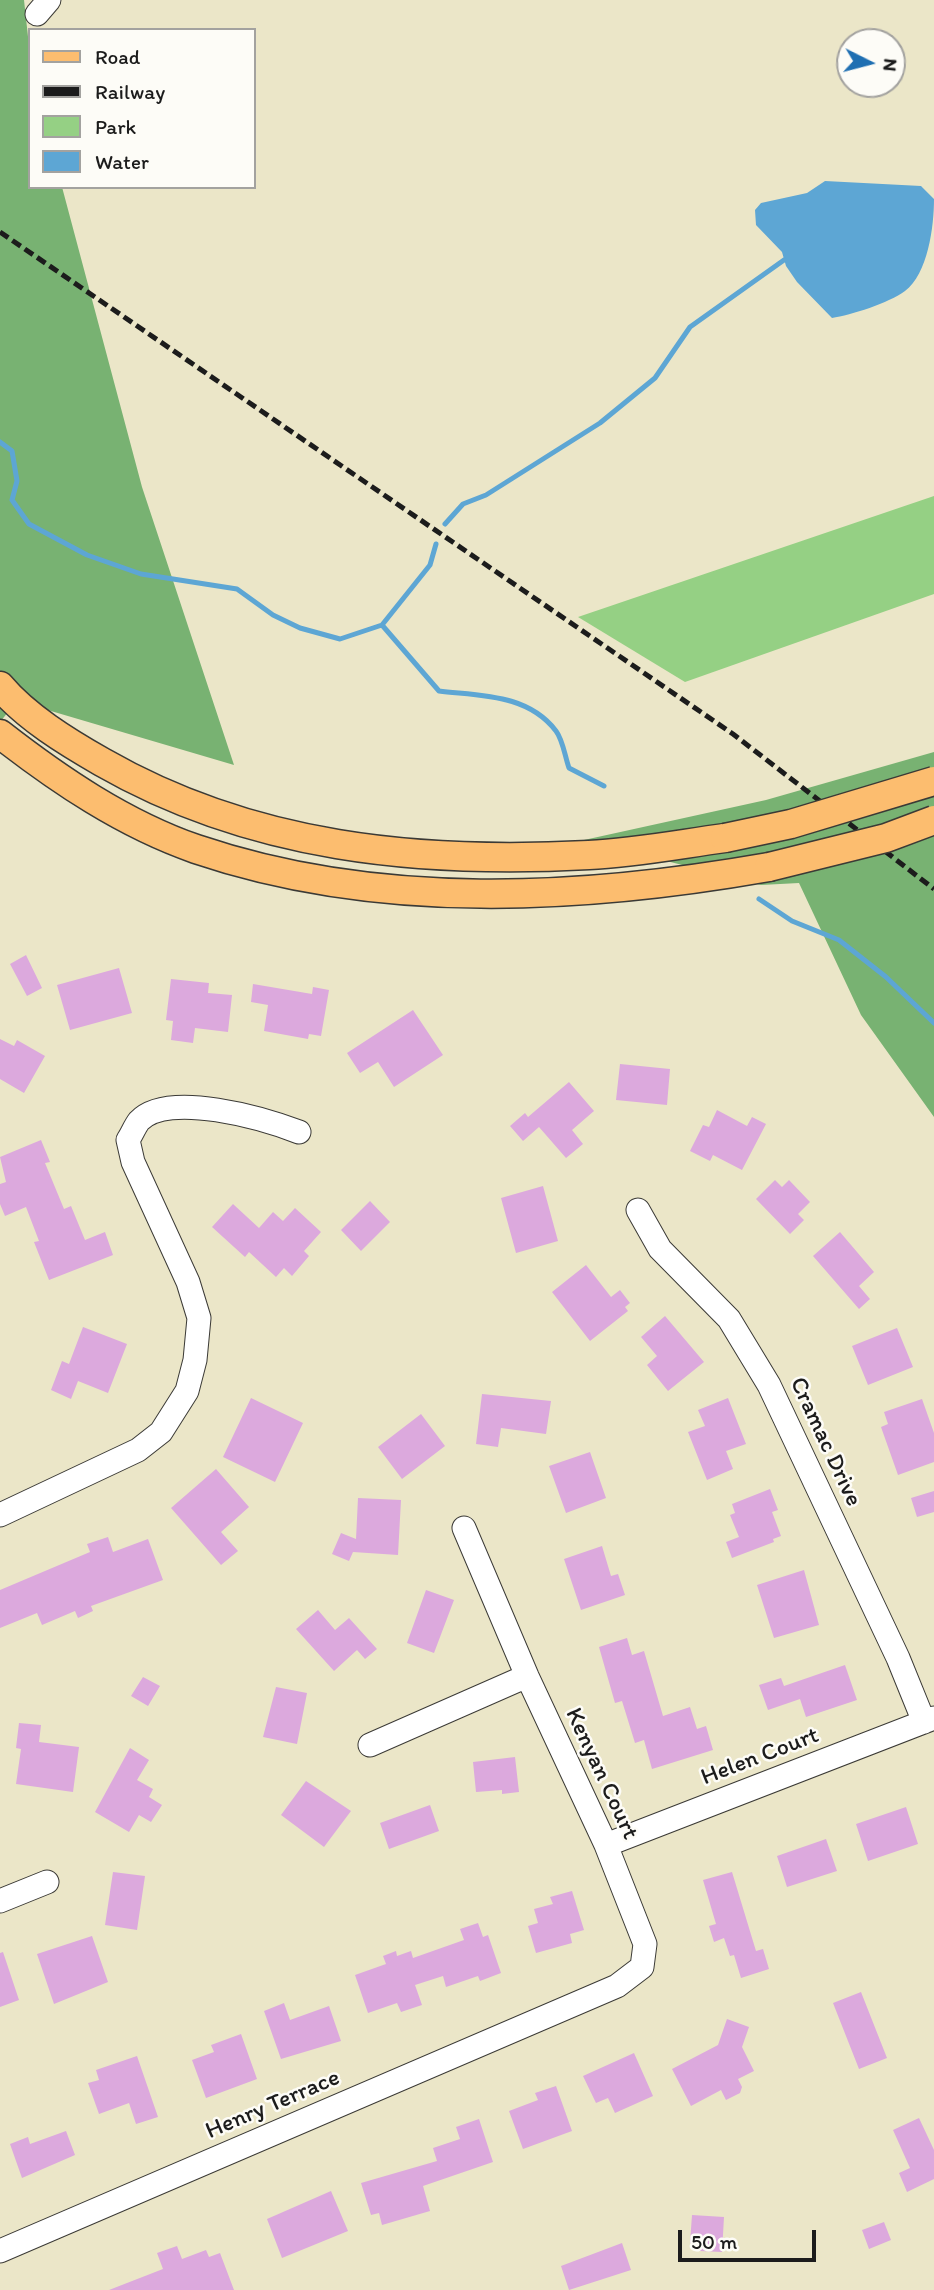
<!DOCTYPE html>
<html>
<head>
<meta charset="utf-8">
<style>
  body { margin:0 }
  #map { position:relative; width:934px; height:2290px; overflow:hidden; background:#ebe6c8; font-family:Itim,sans-serif }
  canvas { display:block }
  .legend { position:absolute; left:28px; top:28px; width:228px; height:161px; box-sizing:border-box; background:#fdfcf7; border:2px solid #a3a29f; margin:0; padding:9px 12px; list-style:none; font-size:21px; color:#1c1c1c }
  .legend li { display:flex; align-items:center; gap:14px; height:35px }
  .legend b { width:35px; border:2px solid #a3a29f }
  .north { position:absolute; left:836px; top:28px; width:70px; height:70px; box-sizing:border-box; background:#fdfcf7; border:2px solid #a3a29f; border-radius:50%; rotate:96deg; font-size:19px; font-weight:700; line-height:28px; text-align:center; color:#1c1c1c }
  .north::after { content:''; display:block; margin:auto; width:24px; height:32px; background:#1f6fb2; clip-path:polygon(50% 0,100% 100%,50% 72%,0 100%) }
  .scale { position:absolute; left:678px; top:2230px; width:138px; height:32px; box-sizing:border-box; border:4px solid #1c1c1c; border-top:0; padding-left:9px; font-size:21px; line-height:24px; white-space:nowrap; color:#1c1c1c; -webkit-text-stroke:5px #fdfcf7; paint-order:stroke }
</style>
</head>
<body>
<div id="map">
<canvas width="934" height="2290"></canvas>
<ul class="legend">
<li><b style="height:9px;background:#fcbd6f"></b>Road</li>
<li><b style="height:9px;background:#1c1c1c"></b>Railway</li>
<li><b style="height:19px;background:#95d084"></b>Park</li>
<li><b style="height:19px;background:#5da6d4"></b>Water</li>
</ul>
<div class="north">N</div>
<div class="scale">50 m</div>
</div>
<script>
const context = document.querySelector('canvas').getContext('2d');
context.lineJoin = 'round';
function paint(path, color) { context.fillStyle = color; context.fill(path, 'evenodd'); }
function stroke(path, color, width, dash) { context.strokeStyle = color; context.lineWidth = width; context.lineCap = dash ? 'butt' : 'round'; context.setLineDash(dash || []); context.stroke(path); }
function label(font, color, halo, rows, align = 'center') {
  context.font = font + ' Itim,sans-serif'; context.lineWidth = 5; context.setLineDash([]); context.textBaseline = 'middle'; context.strokeStyle = halo; context.fillStyle = color; for (const [text, x, y, turn = 0] of rows) {
    context.save(); context.translate(x, y); context.rotate((+turn || 0) * Math.PI / 180); context.textAlign = isNaN(turn) ? turn : align; if (halo) context.strokeText(text, 0, 0); context.fillText(text, 0, 0); context.restore();
  }
}
paint(new Path2D(`
  M934,496V594L685,682L578,617Z`), '#95d084');
paint(new Path2D(`
  M0,0H24L30,55V187H62L142,487L234,765L17,701L0,722Z
  M934,752V1117L861,1015L799,883L761,885L584,840L766,800Z`), '#78b272');
paint(new Path2D(`
  M825,181L921,186L934,199C934,226 928,274 905,291C889,303 851,315 832,318L797,282L786,266L782,252L756,225L755,210L761,203L807,193Z`), '#5da6d4');
stroke(new Path2D(`
  M0,442L12,451L17,481L12,500L29,524L87,555L141,574L237,589L273,615L300,628L340,639L382,625
  M445,524L463,504L486,495L600,423L655,378L690,327L784,260
  M382,625L439,691C481,696 528,694 556,731C563,740 565,757 569,768L604,786
  M382,625L430,565L436,544
  M759,899L792,921L839,940L886,977L934,1023`), '#5da6d4', 5);
paint(new Path2D(`
  M26,955L42,988L27,996L10,964Z
  M119,968L132,1013L70,1030L57,985Z
  M171,979L209,983L208,993L232,995L228,1032L195,1028L193,1043L171,1040L173,1021L166,1020Z
  M253,984L312,994L313,987L329,990L321,1036L309,1034L308,1039L264,1031L268,1005L251,1002Z
  M413,1010L443,1055L394,1087L378,1062L360,1073L347,1053Z
  M0,1039L14,1046L17,1040L45,1056L24,1093L0,1079Z
  M620,1064L670,1069L667,1105L616,1100Z
  M569,1082L594,1111L572,1130L583,1144L566,1158L539,1127L523,1141L510,1126L525,1113L528,1117Z
  M717,1110L747,1126L752,1117L766,1124L742,1170L713,1155L710,1161L690,1151L703,1125L709,1127Z
  M41,1140L50,1162L45,1163L64,1209L71,1206L85,1240L105,1232L113,1255L49,1280L34,1242L39,1241L26,1207L5,1216L0,1204V1184L6,1182L0,1157Z
  M775,1180L782,1187L789,1180L810,1202L798,1214L804,1220L790,1234L756,1199Z
  M543,1186L558,1241L516,1253L501,1198Z
  M370,1201L390,1222L361,1251L341,1230Z
  M233,1204L259,1228L273,1212L283,1221L295,1208L321,1232L304,1251L309,1256L292,1276L284,1268L276,1277L249,1252L245,1257L212,1227Z
  M840,1232L874,1272L859,1286L870,1299L859,1309L813,1256Z
  M586,1265L611,1297L620,1290L630,1303L625,1307L628,1311L590,1341L552,1292Z
  M665,1316L704,1362L668,1391L647,1365L657,1356L641,1337Z
  M83,1327L127,1344L108,1393L78,1381L71,1399L51,1390L62,1361L69,1364Z
  M897,1328L913,1367L868,1385L852,1346Z
  M482,1394L551,1401L546,1434L501,1428L498,1447L476,1444Z
  M251,1398L303,1423L275,1482L223,1457Z
  M728,1398L746,1444L726,1451L733,1469L707,1480L688,1432L705,1426L698,1410Z
  M922,1399L934,1433V1462L898,1475L881,1427L888,1424L884,1412Z
  M421,1414L445,1446L402,1479L378,1447Z
  M590,1452L606,1498L566,1513L549,1466Z
  M216,1469L249,1507L221,1532L238,1551L221,1565L171,1508Z
  M770,1489L778,1510L772,1512L781,1536L773,1539L774,1542L732,1558L726,1542L739,1537L730,1515L735,1513L732,1504Z
  M934,1491V1512L917,1517L911,1498Z
  M358,1498L401,1500L398,1555L353,1552L349,1561L332,1554L341,1533L356,1539Z
  M108,1537L113,1552L148,1539L163,1580L91,1606L93,1611L78,1618L75,1611L42,1625L37,1613L0,1628V1590L90,1552L87,1544Z
  M602,1546L611,1576L618,1574L625,1595L581,1610L564,1559Z
  M804,1570L819,1625L774,1638L757,1585Z
  M426,1590L454,1600L434,1653L407,1643Z
  M318,1610L335,1630L349,1618L377,1649L365,1659L357,1650L334,1671L296,1629Z
  M627,1638L632,1655L644,1651L663,1716L690,1707L697,1729L706,1726L713,1750L652,1769L644,1740L635,1743L622,1701L615,1703L599,1647Z
  M845,1665L857,1700L806,1717L800,1699L768,1710L759,1685L781,1678L784,1686Z
  M143,1677L160,1686L148,1706L131,1696Z
  M276,1687L307,1693L297,1744L263,1737Z
  M19,1723L41,1725L39,1742L79,1747L73,1792L16,1784L21,1749L16,1748Z
  M130,1748L149,1760L137,1780L153,1789L149,1797L162,1805L151,1822L139,1815L129,1832L95,1812Z
  M515,1757L519,1792L502,1794V1790L476,1792L473,1762Z
  M306,1781L351,1811L324,1847L281,1815Z
  M430,1805L439,1831L389,1849L380,1823Z
  M906,1807L918,1844L868,1861L856,1824Z
  M826,1839L837,1871L787,1887L777,1856Z
  M113,1872L145,1876L137,1930L105,1925Z
  M732,1872L756,1951L763,1949L769,1969L741,1978L734,1955L730,1956L724,1938L714,1942L709,1926L716,1924L703,1880Z
  M572,1891L584,1930L570,1934L572,1943L536,1953L528,1926L538,1923L534,1909L553,1904L550,1897Z
  M478,1923L483,1937L488,1935L501,1973L480,1981L478,1976L446,1987L443,1976L415,1985L422,2005L401,2012L397,2003L368,2013L355,1975L386,1964L383,1956L396,1951L397,1956L411,1951L413,1958L464,1940L460,1929Z
  M92,1936L108,1982L54,2004L37,1954Z
  M3,1952L19,2000L0,2007V1953Z
  M861,1992L887,2058L859,2069L833,2003Z
  M284,2003L290,2020L329,2006L341,2041L281,2059L264,2011Z
  M727,2019L749,2027L742,2047L754,2071L738,2079L742,2087L740,2093L726,2100L721,2090L691,2106L672,2069L718,2045Z
  M241,2034L257,2079L206,2098L192,2060L214,2052L211,2045Z
  M634,2053L653,2096L615,2113L608,2098L596,2103L583,2076Z
  M137,2056L158,2117L136,2124L129,2103L99,2114L88,2083L99,2080L96,2070Z
  M556,2086L572,2131L523,2149L509,2111L538,2100L535,2093Z
  M919,2118L934,2150V2179L907,2192L899,2173L910,2168L893,2130Z
  M479,2119L493,2162L423,2186L430,2211L382,2225L379,2213L371,2215L361,2183L437,2161L433,2148L460,2139L456,2127Z
  M66,2131L75,2155L22,2178L10,2144L28,2137L30,2144Z
  M331,2191L348,2231L282,2258L267,2219Z
  M692,2215L724,2217L722,2252L700,2251V2244L690,2243Z
  M884,2222L891,2240L869,2249L862,2230Z
  M622,2243L631,2270L569,2290L561,2266Z
  M177,2246L182,2259L206,2250L209,2257L220,2253L234,2290H109L163,2269L157,2253Z`), '#dca9dd');
const minor = new Path2D(`
  M37,14L49,0
  M638,1210L660,1249L729,1319L769,1385L898,1658L924,1722
  M0,1515L138,1450L161,1432L187,1391L195,1360L199,1318L188,1282L133,1162L128,1140C132,1134 135,1126 139,1121C168,1090 265,1119 299,1132
  M370,1745L527,1676
  M606,1845L934,1718
  M0,1901L47,1882
  M0,2251L617,1986L642,1967L645,1944L606,1845L527,1676L464,1528`);
const major = new Path2D(`
  M0,686C26,717 67,742 102,762C252,848 418,864 589,855C634,853 680,844 725,838
  M0,734C59,780 124,824 196,849C379,911 581,900 769,867`);
stroke(minor, '#3b3a36', 25);
stroke(major, '#3b3a36', 31);
stroke(minor, '#fff', 23);
stroke(major, '#fcbd6f', 28);
stroke(new Path2D(`
  M0,232L733,734L934,889`), '#1c1c1c', 5, [10, 5]);
const majorBridge = new Path2D(`
  M725,838L791,824L934,781
  M769,867L886,838L934,820`);
stroke(majorBridge, '#3b3a36', 31, []);
stroke(majorBridge, '#fcbd6f', 28);
label('24px', '#1c1c1c', '#fdfcf7', [
  ["Cramac Drive",825,1442,65],
  ["Helen Court",760,1757,-21],
  ["Kenyan Court",601,1774,65],
  ["Henry Terrace",273,2105,-23]
]);
</script>
</body>
</html>
